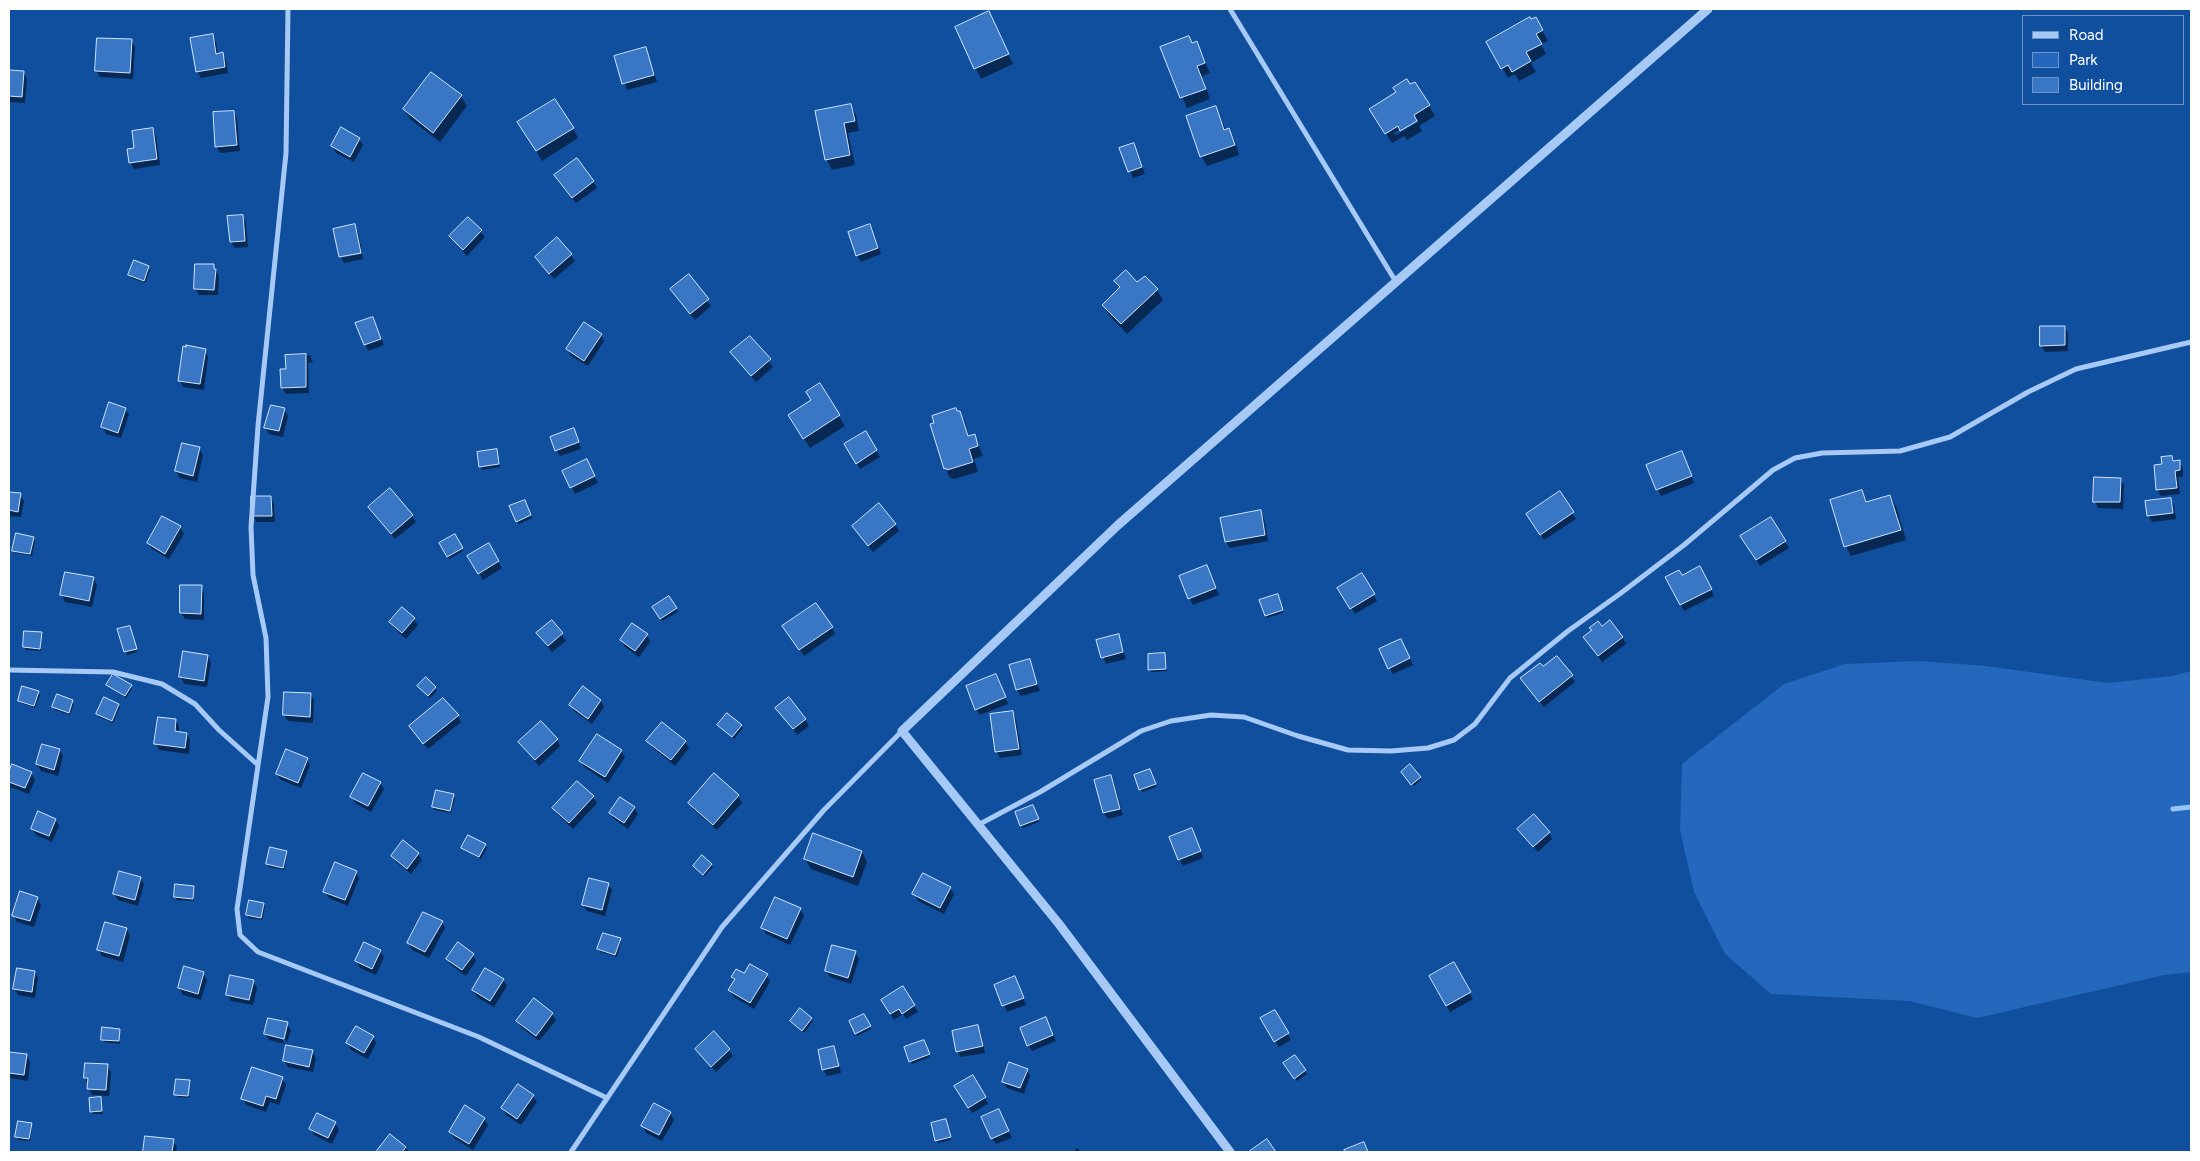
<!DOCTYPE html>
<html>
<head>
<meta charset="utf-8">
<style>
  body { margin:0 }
  #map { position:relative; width:2200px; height:1161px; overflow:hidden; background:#104e9e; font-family:Figtree,sans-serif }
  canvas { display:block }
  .frame { position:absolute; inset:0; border:10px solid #fff; pointer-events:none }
  .legend { position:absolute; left:2022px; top:15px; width:162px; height:90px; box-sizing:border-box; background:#104e9e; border:1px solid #7095c5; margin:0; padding:6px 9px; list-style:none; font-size:15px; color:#fff }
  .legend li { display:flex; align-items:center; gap:10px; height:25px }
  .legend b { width:25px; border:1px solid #7095c5 }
</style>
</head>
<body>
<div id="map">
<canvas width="2200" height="1161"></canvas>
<div class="frame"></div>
<ul class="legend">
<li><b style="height:6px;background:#a6c9f5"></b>Road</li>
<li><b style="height:14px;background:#2368bc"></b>Park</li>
<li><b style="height:14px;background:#3977c5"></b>Building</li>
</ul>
</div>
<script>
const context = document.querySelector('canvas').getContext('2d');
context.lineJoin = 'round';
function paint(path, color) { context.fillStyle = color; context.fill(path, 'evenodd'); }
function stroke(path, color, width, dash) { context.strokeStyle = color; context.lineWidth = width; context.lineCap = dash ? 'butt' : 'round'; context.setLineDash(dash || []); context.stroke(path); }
paint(new Path2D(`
  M1919,661L1986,666L2108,683L2172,676L2191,671V972L2164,975L1977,1018L1910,1001L1771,994L1725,954L1694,892L1680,830L1682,764L1784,684L1845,664Z`), '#2368bc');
paint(new Path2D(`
  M989,13L1013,64L981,79L956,27Z
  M1535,18L1548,41L1541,44L1546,54L1531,63L1536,72L1519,81L1515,74L1508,78L1488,43Z
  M212,36L216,42L218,54H222L226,60L228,73L201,78L197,71Z
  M1189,37L1193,44L1196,43L1210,73L1202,76L1210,99L1187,108L1162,48Z
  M131,40L135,47L133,79L100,77L96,71Z
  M646,48L657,82L627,90L615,57Z
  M9,72H23L27,79L25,103L9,102Z
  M432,74L461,96L467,106L440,142L410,119L404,109Z
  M1415,83L1435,116L1419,126L1422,131L1407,140L1404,136L1392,143L1377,120ZM1418,119V122L1396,135L1394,133Z
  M850,105L856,115L859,131L848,133L855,165L832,170L827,160Z
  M1215,108L1226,130L1228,129L1234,139L1239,155L1207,166L1201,156Z
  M233,112L237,118L240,151L220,153L216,146Z
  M573,128L578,138L542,161L525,132Z
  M152,130L156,136L160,165L134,169L130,162L135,149Z
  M359,139L363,145L354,162L336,153L332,146Z
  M1133,144L1145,174L1133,178L1121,149Z
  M593,181L597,188L576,203L559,182Z
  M242,216L246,223L248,247L235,248L231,242L229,217Z
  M468,219L485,237L467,256L451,237Z
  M354,226L358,232L362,251L341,257L335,230Z
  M873,232L881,254L861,262L857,255Z
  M362,254L363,259L344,263L341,258Z
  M571,255L575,261L554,279L536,258Z
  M213,265L219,276L218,295H199L195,289Z
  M148,267L150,270L145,283L131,278L130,275Z
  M688,276L711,306L695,320L675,295Z
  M1115,282L1137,284L1157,290L1163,300L1127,334L1109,315L1103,305L1120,289Z
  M372,319L384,345L368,351L357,324Z
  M2064,327L2068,333V351L2045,352L2041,346Z
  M601,335L604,341L588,366L571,356L567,349Z
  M750,337L773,367L756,382L736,359Z
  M205,350L208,357L204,390L183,387L180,380Z
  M310,355L313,362L308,363L309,393L286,394L282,388L287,370V356Z
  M819,385L845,426L810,448L795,425L813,400Z
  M125,409L129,415L121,438L106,434L103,427Z
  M284,409L288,416L283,437L269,434L265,428Z
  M957,412H959L965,422L969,437L974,435L983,456L974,459L978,472L954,479L950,478L945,468Z
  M865,433L880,457L860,469L846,445Z
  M577,436L581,449L560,456L556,450Z
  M199,448L203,455L197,482L180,478L176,471Z
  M496,451L500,467L482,470L478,453Z
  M2172,457L2175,462H2179L2183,468V477H2178L2180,494L2161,496L2157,490L2155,466L2163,465Z
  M1685,459L1694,483L1661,496L1648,466Z
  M590,467L598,483L575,494L564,472Z
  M2120,479L2124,485L2123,509L2098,508L2095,501Z
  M1862,491L1868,503L1890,496L1896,506L1906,540L1851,556L1846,546Z
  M9,493L20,495L24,501L21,517L9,516Z
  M1559,493L1576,519L1544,540L1531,520Z
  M271,498L274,504L275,522H256L253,515Z
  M2171,499L2174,506L2176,519L2152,522L2149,516L2147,502Z
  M526,504L532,518L519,524L517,521Z
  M369,507L412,516L416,522L395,539Z
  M1260,512L1264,518L1268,541L1230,548L1226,542L1222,519Z
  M163,517L180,527L184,534L169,559L152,549L148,543Z
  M1771,519L1789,548L1760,566L1746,543Z
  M895,524L899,531L873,552L853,526Z
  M454,536L463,551L449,559L441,544Z
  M33,538L35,541L32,556L15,553L14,550Z
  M488,545L502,568L483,580L469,557Z
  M1210,573L1219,595L1193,605L1180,577Z
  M1703,574L1714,596L1684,611L1681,605V576Z
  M1362,575L1377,601L1355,614L1339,589Z
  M93,578L97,585L92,607L65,602L62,595Z
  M201,586L204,593V620L185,619L181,613Z
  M669,597L678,612L662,621L653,607Z
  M1279,598L1283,613L1267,618L1266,616Z
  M414,619L418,625L406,639L394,628L390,622Z
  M552,622L566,641L552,652L538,634Z
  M130,627L137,652L127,655L119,630Z
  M832,628L835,634L804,656L788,633Z
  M1602,628L1622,637L1626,644L1602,662L1584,638Z
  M41,633V651L26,650L24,647Z
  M647,635L650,642L639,657L625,647L621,640Z
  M1118,636L1126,659L1106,664L1098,641Z
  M1404,646L1413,665L1393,674L1389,668Z
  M1164,655L1167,671L1151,672L1149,669Z
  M208,656L211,663L207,687L184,684L181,677Z
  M1557,657L1575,682L1544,707L1526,685Z
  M1029,660L1040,691L1021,696L1017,690Z
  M426,679L437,691L430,698L421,689Z
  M999,682L1008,704L980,715L976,709Z
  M108,685L131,686L132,689L126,698Z
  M583,688L601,701L604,707L592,724L574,711L571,705Z
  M38,692L40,695L35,708L21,703L19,701Z
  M311,694L314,701L313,723L288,721L284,715Z
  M72,701L74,704L70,715L55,710L54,707Z
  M118,705L120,707L113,723L99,717L97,714Z
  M777,708L805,719L809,726L797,735Z
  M1012,712L1016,719L1022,755L1000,758L997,752Z
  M457,715L461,722L428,749L414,732Z
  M176,720L179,727V733L187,734L190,740L189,754L159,750L156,743Z
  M662,723L685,742L689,748L675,766L652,747L648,741Z
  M719,726H741L743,728L734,739Z
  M557,740L560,746L539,766L520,743Z
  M60,750L63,756L58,776L41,771L37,764Z
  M621,751L625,757L608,783L584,767L581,761Z
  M307,759L310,765L301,788L281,780L277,774Z
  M13,766L31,773L35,780L29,794L10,787L9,784V775Z
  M1151,773L1156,787L1142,792L1140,789Z
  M1404,775L1420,777L1421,780L1414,786Z
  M1111,777L1114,783L1123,815L1108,819L1104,813L1096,781Z
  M577,782L593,797L597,803L573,829L557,814L553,808Z
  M380,783L384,789L371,812L355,803L352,797Z
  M453,795L455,798L451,813L434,810L433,807Z
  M738,796L742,803L717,830L693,809L690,803Z
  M634,808L638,814L628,829L614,819L610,813Z
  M1034,809L1039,822L1023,828L1016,813Z
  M56,820L59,826L52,842L36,835L32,829Z
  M1549,833L1552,839L1538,852L1523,835Z
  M1195,836L1203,858L1183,866L1179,859Z
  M485,845L487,848L481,859L462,848Z
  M286,852L287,855L284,870L269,867L267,864Z
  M862,852L867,862L858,886L811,869L805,859Z
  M418,854L422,860L411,874L396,862L392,856Z
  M711,865L713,867L705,876L696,869Z
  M356,872L359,878L348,906L329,898L325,892Z
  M140,878L144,884L138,906L118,900L114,894Z
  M608,884L612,890L605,916L587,911L583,905Z
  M194,887V901L177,900L175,897Z
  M950,888L954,894L944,914L918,901L914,894Z
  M37,898L41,905L34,927L17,922L13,915Z
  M263,904L265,907L262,920L249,918L247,915Z
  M800,909L804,916L790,945L766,934L762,927Z
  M442,922L445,928L429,958L412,950L408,943Z
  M127,929L130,936L123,962L102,956L99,950Z
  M620,939L621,942L617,957L600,952L599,949Z
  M380,951L384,957L376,975L360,968L356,961Z
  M855,952L859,959L851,984L830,977L826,971Z
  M473,955L476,961L466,976L451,965L447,959Z
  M1453,964L1473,999L1450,1012L1430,977Z
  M34,972L38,978L35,998L18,995L14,988Z
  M203,973L207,980L201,1000L183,995L179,988Z
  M744,975H767L770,982L754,1009L734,997L730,990L735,981L733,977Z
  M503,980L507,986L494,1007L477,997L473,990Z
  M253,981L257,988L253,1005L231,1001L227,994Z
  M1018,984L1026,1005L1007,1012L996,985Z
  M903,988L918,1012L906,1019L903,1014L894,1020L883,1001Z
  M1274,1011L1291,1040L1279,1047L1262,1018Z
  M552,1014L556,1020L539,1041L521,1027L517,1021Z
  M864,1015L871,1029L857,1036L850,1022Z
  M811,1019L813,1021L804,1033L791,1022Z
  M1046,1019L1056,1041L1032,1051L1028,1045Z
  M287,1024L291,1030L287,1043L282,1033L279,1034L285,1044L269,1040L265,1034Z
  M978,1027L981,1033L985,1053L961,1057L957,1051Z
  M120,1030V1044L104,1042L103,1039Z
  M373,1037L376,1043L368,1059L351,1050L347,1043Z
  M925,1044L930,1057L912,1064L910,1061Z
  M834,1047L837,1054L841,1073L827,1076L823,1069Z
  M696,1049L729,1050L733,1056L716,1072Z
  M312,1051L316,1058L313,1072L288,1067L284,1061Z
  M9,1053L26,1055L30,1062L28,1081L10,1078Z
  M1295,1056L1307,1074L1297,1081L1286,1066Z
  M107,1066L111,1072L109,1096L92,1095L85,1078Z
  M1027,1070L1030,1076L1024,1094L1007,1088L1003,1082Z
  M972,1076L988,1104L972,1113L956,1086Z
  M282,1078L286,1085L279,1105L270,1102L266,1112L246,1105L243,1099Z
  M189,1081V1098L177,1097L176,1094Z
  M533,1096L537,1102L521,1125L506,1115L503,1108Z
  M100,1099L103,1114H93L91,1112Z
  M670,1113L674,1120L662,1141L646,1133L643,1126Z
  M1002,1117L1012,1138L996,1144L992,1138Z
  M484,1119L488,1125L473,1150L454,1138L450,1132Z
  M335,1123L339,1130L332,1144L314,1135L311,1129Z
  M947,1123L951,1140L938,1143L937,1141Z
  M31,1124L32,1127L30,1141L18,1140L17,1137Z
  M390,1136L406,1147L408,1152H378Z
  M146,1137L173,1141L177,1147L176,1152H145Z
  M1078,1148L1080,1152H1072Z`), '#0007');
stroke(new Path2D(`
  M2173,809L2191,807`), '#98c4f8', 5);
const building = new Path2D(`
  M989,11L1009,54L974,69L955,27Z
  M1530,17L1531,19L1536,17L1543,30L1536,34L1542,44L1526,52L1531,61L1512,72L1508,65L1501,69L1486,42Z
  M213,34L216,54L223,52L225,67L196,72L190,38Z
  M1189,36L1192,43L1197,41L1205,63L1197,66L1206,89L1180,98L1160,47Z
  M97,38L132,39L130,73L95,71Z
  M646,47L654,75L622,84L614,56Z
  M9,70L24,71L22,97L9,96Z
  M431,72L462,95L433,133L403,109Z
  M1407,79L1410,84L1415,82L1430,105L1414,115L1417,121L1400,131L1398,126L1385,134L1369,109L1396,92L1393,88Z
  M555,99L574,128L536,151L517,122Z
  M851,104L855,121L844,123L850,155L825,160L815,111Z
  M1216,106L1224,130L1229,128L1235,145L1200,157L1186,116Z
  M234,111L237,145L215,147L213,112Z
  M341,127L360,138L350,157L331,146Z
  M153,128L157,159L129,163L127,149L134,148L132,131Z
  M1134,143L1142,167L1128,172L1119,148Z
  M577,158L594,181L572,198L554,175Z
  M243,215L245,241L230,242L227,216Z
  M468,217L482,230L463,250L449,236Z
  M355,224L361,253L339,257L333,229Z
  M870,224L878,248L856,256L848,232Z
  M557,237L572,254L549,274L535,257Z
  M134,260L149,266L144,281L128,275Z
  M195,264H214V269H216L214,290L194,289Z
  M1126,270L1137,282L1145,276L1158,289L1121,324L1102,305L1120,287L1114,281Z
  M689,274L709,299L690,314L670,289Z
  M373,317L381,339L364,345L355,323Z
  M584,322L602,334L584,361L566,349Z
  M2040,326H2065V345L2040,346Z
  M750,336L771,359L751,376L730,352Z
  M186,345L206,349L200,384L178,381L183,346L186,347Z
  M306,354V387L281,388L280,369H286L285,355Z
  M820,383L840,415L803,439L788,415L811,400L806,392Z
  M109,402L126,408L118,433L101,427Z
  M271,405L285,408L279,431L264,428Z
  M956,408L957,411H960L968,436L975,434L978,446L969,449L973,462L947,470L946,468L944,469L930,424L934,423L932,416Z
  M574,428L579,442L555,451L550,437Z
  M866,431L877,450L856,464L844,444Z
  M182,443L200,447L193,476L175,471Z
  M497,449L499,464L479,467L477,452Z
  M1682,451L1692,476L1656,490L1646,465Z
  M2172,456L2173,461L2180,460V470L2175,471L2177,488L2156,490L2154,465L2162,464L2161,457Z
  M587,459L595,476L570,488L562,471Z
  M2094,477L2121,478L2120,502H2093Z
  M390,488L413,515L391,534L368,507Z
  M1862,490L1866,502L1890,495L1901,530L1844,547L1830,500Z
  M1560,491L1574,512L1540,535L1526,514Z
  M9,492L21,493L18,512L9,510Z
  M251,496H271L272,516H251Z
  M2171,498L2173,513L2147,516L2145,501Z
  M525,500L531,515L516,522L509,506Z
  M879,503L896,524L868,546L852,526Z
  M1261,510L1265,535L1225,542L1220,518Z
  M162,516L181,526L165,554L147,543Z
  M1771,517L1786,541L1756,560L1740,536Z
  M16,533L34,537L30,554L12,551Z
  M455,534L463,548L447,557L439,543Z
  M489,543L499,561L478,574L467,556Z
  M1207,565L1216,588L1188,599L1179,576Z
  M1700,566L1712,589L1680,605L1665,577L1679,570L1682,575Z
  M65,572L94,577L89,601L60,595Z
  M1362,573L1375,594L1350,609L1337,588Z
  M180,585H202L201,614L180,613Z
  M1278,594L1283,610L1265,616L1259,600Z
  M669,596L677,608L660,619L652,607Z
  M816,603L833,627L799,650L782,626Z
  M402,607L415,618L402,633L389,622Z
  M552,620L563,633L548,646L536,633Z
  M1610,620L1623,637L1598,656L1583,637L1592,630L1589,628L1598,621L1602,626Z
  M632,623L648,634L635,651L620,640Z
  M130,626L137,649L124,652L117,629Z
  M24,631L42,632L40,649L23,647Z
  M1119,634L1123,652L1101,658L1096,640Z
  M1401,639L1410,658L1388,669L1379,649Z
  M183,651L208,655L204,681L179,677Z
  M1165,653L1166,669L1148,670V654Z
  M1557,656L1573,675L1539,702L1520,678L1540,663L1543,666Z
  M1030,659L1037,684L1016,690L1009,665Z
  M113,674L132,685L125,696L106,685Z
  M996,674L1006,697L975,710L966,686Z
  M426,677L436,687L428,696L417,686Z
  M22,686L39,691L34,706L18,701Z
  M583,686L601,700L588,719L569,705Z
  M284,692L311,693L310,717L283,715Z
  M57,694L73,700L69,713L52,707Z
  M104,697L119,704L112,721L96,714Z
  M789,697L806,719L793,729L775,708Z
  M443,698L459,715L423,744L409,726Z
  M1013,711L1019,749L995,752L990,714Z
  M727,713L742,725L732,737L717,725Z
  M158,717L176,719L175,731L187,733L185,748L154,744Z
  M541,721L558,739L535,760L518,742Z
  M662,722L686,741L671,760L646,741Z
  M597,734L622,750L605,777L579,761Z
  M42,744L60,749L54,770L36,764Z
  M286,749L308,758L298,783L276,774Z
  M12,764L32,772L25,788L9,782V772Z
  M1410,764L1421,777L1411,785L1401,772Z
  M1150,769L1156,784L1139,790L1134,775Z
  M363,773L381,782L368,806L350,797Z
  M714,773L739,795L713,825L688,803Z
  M1111,775L1120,809L1103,813L1094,780Z
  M577,781L594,796L569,823L552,808Z
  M436,790L454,794L450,811L432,807Z
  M620,797L635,807L624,823L609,813Z
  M1033,805L1039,819L1020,826L1015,812Z
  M38,811L56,819L49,836L31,829Z
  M1534,814L1550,832L1533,847L1517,829Z
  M1192,828L1201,851L1178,860L1169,837Z
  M813,833L862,851L853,877L804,859Z
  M468,835L486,844L479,857L461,848Z
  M403,840L419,853L407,869L391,856Z
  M270,847L287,851L283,868L266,864Z
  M702,855L712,864L703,875L693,866Z
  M335,862L357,871L345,900L323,892Z
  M119,871L141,877L135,900L113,894Z
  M923,873L951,887L940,908L912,894Z
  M589,878L609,883L602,910L582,905Z
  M175,884L194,886L193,899L174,897Z
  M20,891L38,897L30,921L12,916Z
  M775,897L801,908L787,939L761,928Z
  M249,900L264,903L261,918L246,915Z
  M423,912L443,921L425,952L407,943Z
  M105,922L127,928L119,956L97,950Z
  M603,933L621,938L615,955L597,949Z
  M364,942L381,950L372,969L355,961Z
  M458,942L474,954L462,970L446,959Z
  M832,945L856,951L848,978L825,971Z
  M1454,962L1471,992L1446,1006L1429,976Z
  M750,964L768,974L750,1003L728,990L735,979L731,977L736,969L744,973Z
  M184,966L204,972L198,994L178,988Z
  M17,968L35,971L32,992L13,989Z
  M485,968L504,979L490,1001L472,990Z
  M230,975L254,980L249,1000L226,995Z
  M1015,976L1024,998L1002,1006L994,985Z
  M903,986L915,1005L902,1014L899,1009L890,1014L881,1000Z
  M534,998L553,1013L536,1036L516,1021Z
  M800,1008L812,1018L802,1031L790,1021Z
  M1275,1010L1289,1033L1274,1042L1260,1018Z
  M864,1014L871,1026L855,1034L849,1021Z
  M1046,1017L1053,1035L1027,1046L1020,1028Z
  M268,1018L288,1022L284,1039L264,1034Z
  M978,1025L983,1046L956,1052L952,1031Z
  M356,1026L374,1036L364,1053L346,1043Z
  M102,1027L120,1029L119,1041L101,1040Z
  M714,1031L730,1049L711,1067L695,1049Z
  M924,1040L930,1054L909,1062L904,1047Z
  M286,1045L313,1050L309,1067L283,1061Z
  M834,1046L839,1066L822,1070L818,1050Z
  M9,1052L27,1054L24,1075L9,1073Z
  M1295,1055L1306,1070L1294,1079L1283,1063Z
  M1009,1062L1028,1069L1020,1088L1002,1082Z
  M85,1063L108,1064L106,1090L87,1089L88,1078H84Z
  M252,1067L283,1077L276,1099L266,1096L263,1106L241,1099Z
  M973,1075L986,1097L968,1108L954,1086Z
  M176,1079L190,1080L188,1096L174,1095Z
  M518,1084L534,1095L517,1119L501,1108Z
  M101,1097L102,1111L90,1112L89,1098Z
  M654,1103L671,1112L659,1135L641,1126Z
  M465,1105L485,1118L469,1144L449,1132Z
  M999,1109L1009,1131L991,1139L981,1117Z
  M317,1113L336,1122L328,1138L309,1129Z
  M946,1119L951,1137L935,1141L931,1123Z
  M18,1121L32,1123L29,1139L15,1137Z
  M390,1134L406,1147L402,1152H376Z
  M145,1136L174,1139L172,1152H143Z
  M1267,1139L1276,1152H1251L1250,1151Z
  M1364,1142L1368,1152H1345L1344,1150Z`);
paint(building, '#3977c5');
stroke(building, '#cfe4fe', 1);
stroke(new Path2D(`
  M288,9L286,153L258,426L251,527L253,575L266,638L268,697L237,909L240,935L258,952L479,1037L607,1098
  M1230,9L1396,282
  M9,670L113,672L162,684L195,704L219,730L258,765
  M978,825L1040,792L1141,731L1171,721L1211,715L1244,717L1298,736L1348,750L1391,751L1428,748L1454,740L1475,724L1510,678L1568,631L1621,593L1684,545L1773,470L1795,458L1822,453L1900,451L1950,437L2028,392L2076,369L2191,342
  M571,1152L722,927L824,810L902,731`), '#a6c9f5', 5);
stroke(new Path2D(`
  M1230,1152L1059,924L902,731L1118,525L1708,9`), '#a6c9f5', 9);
</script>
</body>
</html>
